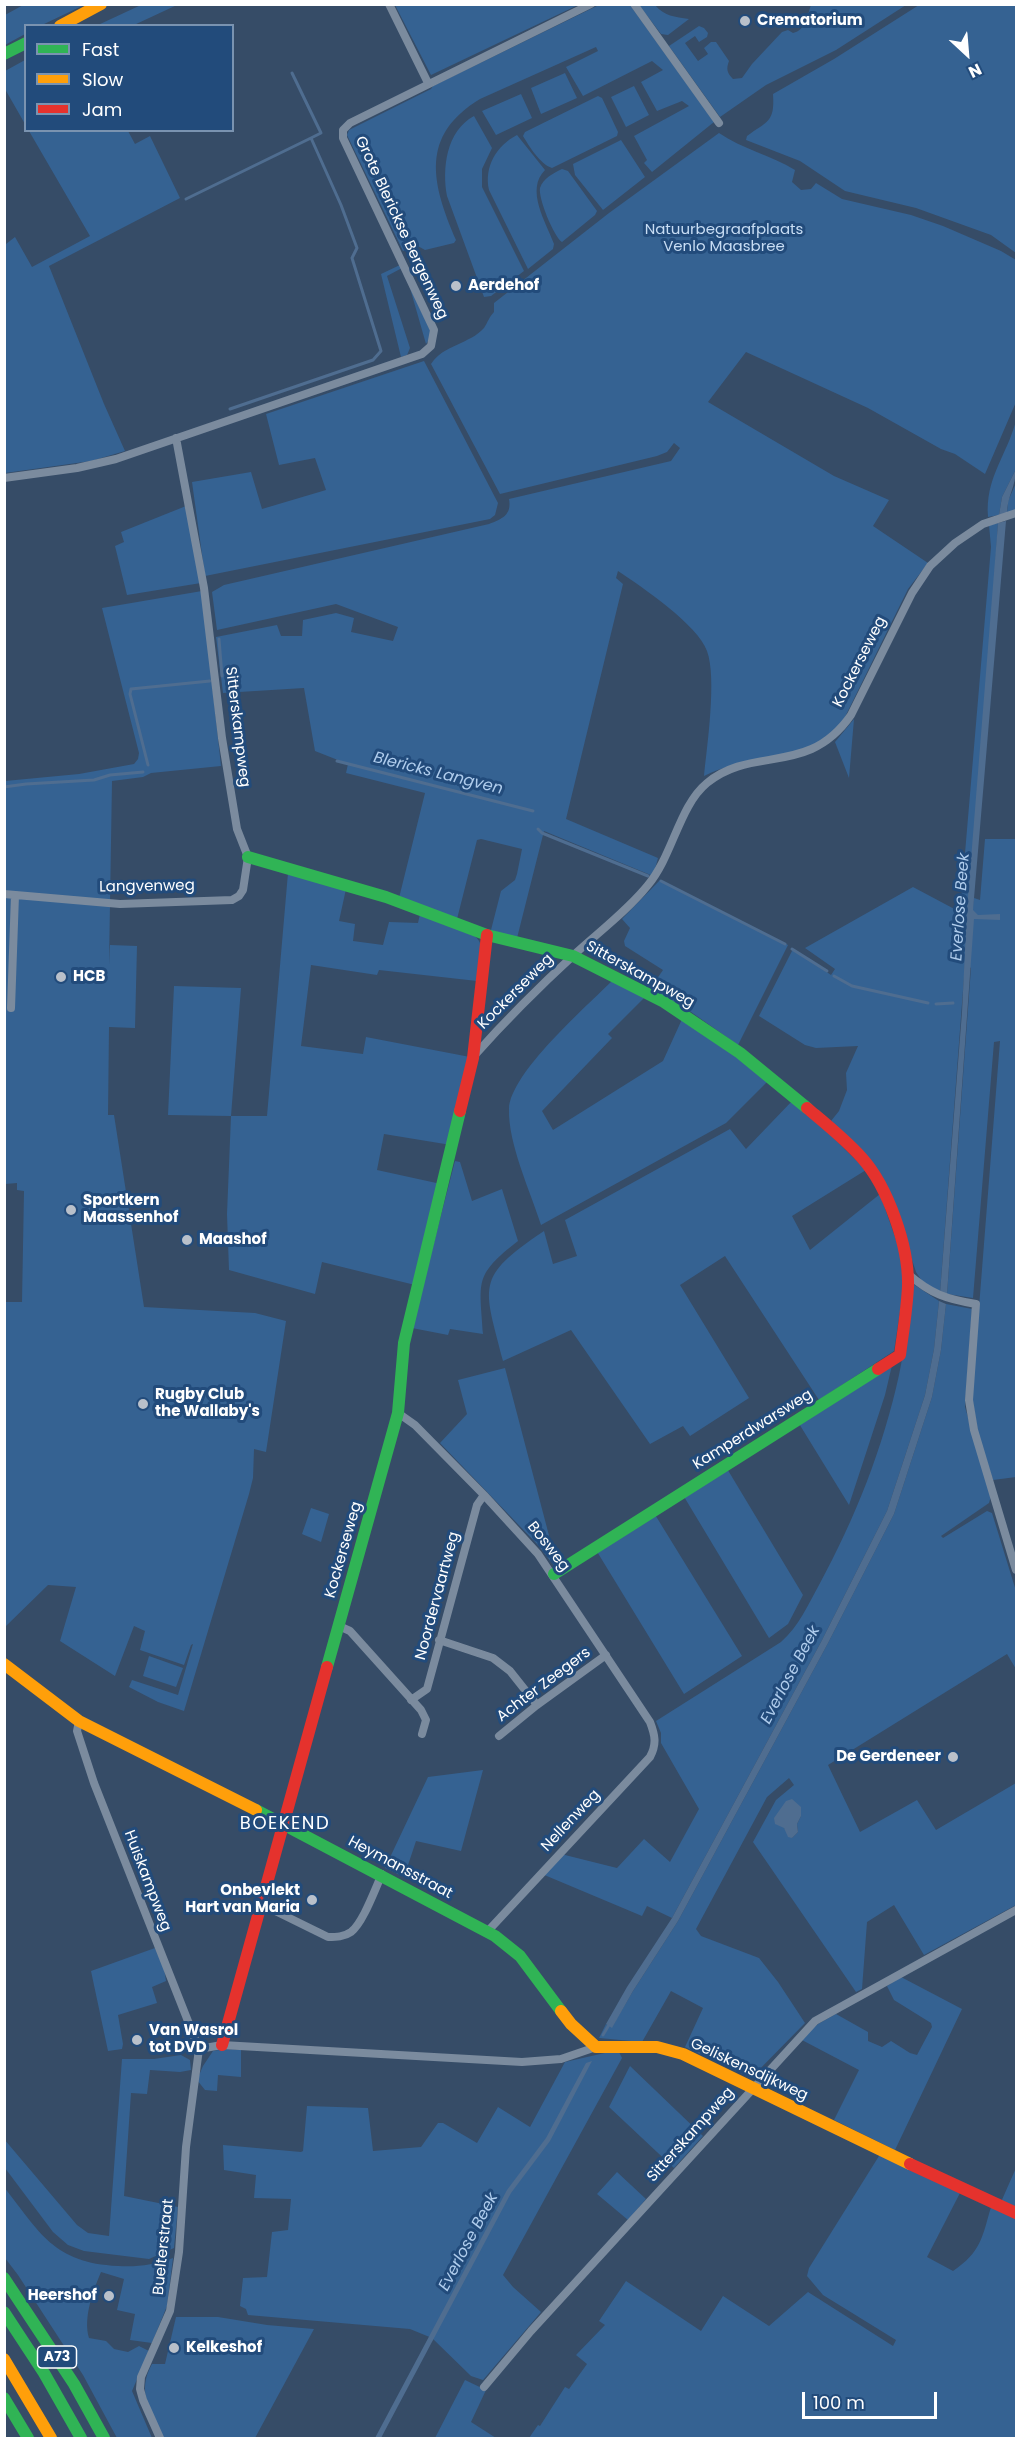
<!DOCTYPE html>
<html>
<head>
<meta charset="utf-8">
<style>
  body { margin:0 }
  #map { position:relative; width:1021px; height:2443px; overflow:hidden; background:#364c67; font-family:Poppins,sans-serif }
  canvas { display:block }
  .frame { position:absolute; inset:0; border:6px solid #fff; pointer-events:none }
  .legend { position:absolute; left:24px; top:24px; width:210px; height:108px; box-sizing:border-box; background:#224b7b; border:2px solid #7a93b0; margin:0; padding:8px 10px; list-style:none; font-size:18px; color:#fff }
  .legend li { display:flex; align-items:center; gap:12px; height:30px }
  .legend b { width:30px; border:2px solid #7a93b0 }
  .north { position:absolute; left:937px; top:24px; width:60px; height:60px; -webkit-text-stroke:4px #224b7b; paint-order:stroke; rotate:154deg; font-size:16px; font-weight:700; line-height:24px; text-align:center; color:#fff }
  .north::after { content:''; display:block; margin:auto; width:21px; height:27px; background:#fff; clip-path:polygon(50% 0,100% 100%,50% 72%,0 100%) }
  .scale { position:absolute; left:802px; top:2392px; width:135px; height:27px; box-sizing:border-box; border:3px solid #fff; border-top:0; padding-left:8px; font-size:18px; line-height:21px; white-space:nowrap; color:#fff; -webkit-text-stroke:4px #224b7b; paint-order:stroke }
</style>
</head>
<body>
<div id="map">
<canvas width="1021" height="2443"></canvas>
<div class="frame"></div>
<ul class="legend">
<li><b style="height:8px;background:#30b455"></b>Fast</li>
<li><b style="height:8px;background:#ff9f0a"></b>Slow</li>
<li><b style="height:8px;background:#e5322d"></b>Jam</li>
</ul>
<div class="north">N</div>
<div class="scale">100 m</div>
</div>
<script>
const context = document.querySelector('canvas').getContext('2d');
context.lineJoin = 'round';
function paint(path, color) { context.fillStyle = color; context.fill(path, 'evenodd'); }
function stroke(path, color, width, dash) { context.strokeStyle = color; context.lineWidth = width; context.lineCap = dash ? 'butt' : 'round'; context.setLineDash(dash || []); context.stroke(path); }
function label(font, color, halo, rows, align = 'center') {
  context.font = font + ' Poppins,sans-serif'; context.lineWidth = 6; context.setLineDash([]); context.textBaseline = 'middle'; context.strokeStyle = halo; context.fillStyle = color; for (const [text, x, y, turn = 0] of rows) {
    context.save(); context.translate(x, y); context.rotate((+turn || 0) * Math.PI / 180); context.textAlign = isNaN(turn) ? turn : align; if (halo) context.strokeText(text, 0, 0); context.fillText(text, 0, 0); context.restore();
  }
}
paint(new Path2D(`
  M25,4H84V5L42,25L26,26L25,34L5,45V15Z
  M601,4L630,5L714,122L652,172L644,163L647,160L634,136L689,106L682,101L657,111L641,82L663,70L652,61L583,96L566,67L598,51L596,47L480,99C419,136 432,184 456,240L454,243L425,250L416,245L403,251L347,135L349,130L431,89L433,86Z
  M141,5H177L134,25H98Z
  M395,5H578L431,75Z
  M639,5H655C664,16 675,17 689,19L668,35L661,34Z
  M811,5H906L836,50L766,85L720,117L669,46L699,26L704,28L708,33L707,37L699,42L695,36L685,43L698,61L708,54L704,48L711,42H716L729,61C726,69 727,73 733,79L742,78L752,64L782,32L788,30L793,33C806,30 807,16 811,5Z
  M919,5H1016V253L991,235L916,208L845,191L800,161L746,140L747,136C767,121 775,123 773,94L834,59Z
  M25,60V124L5,89V71Z
  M565,73L577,98L541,114L531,88Z
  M634,86L649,115L626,127L611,97Z
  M521,94L532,118L496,135L482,111Z
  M598,96L602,98L618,132L617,136L552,168C540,164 529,146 523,136L525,132Z
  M474,116L492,148L482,169V187L524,271L491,296L484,297L447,196C442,169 446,131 474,116Z
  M29,131H128L135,144L150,136L180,198L49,266L104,404L125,451L91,461L5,473L6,244L15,237L32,267L90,236Z
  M719,133C742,149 771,155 795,170L792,182L801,190L811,189L816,183L842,199L911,215L943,226L1001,251L1016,260V402L985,474L955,454L941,449L868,408L746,352L708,402L834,476L889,500L873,526L928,563L908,589L843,721C838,726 833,733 827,738C797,761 740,757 704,776C707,746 717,678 707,651C698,625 642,587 618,571L616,578L623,584L566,819L658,858L653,876L544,831L517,938L491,930L501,891L515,880L517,874L522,849L481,839L477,840L457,919L399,898L425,793L346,773L348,764L315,751L304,688L223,693L216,637L277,625L281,636H302L303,620L336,613L354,618L351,632L393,641L398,627L336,604L217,630L212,592L224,585L489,524C502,519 512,515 509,499L671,461L680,448L674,443L667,452L657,456L500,494L431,364C443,345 470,344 484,328C488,322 489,317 494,312V303L609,213Z
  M517,135L545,170C525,190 546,222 554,244L553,249L528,269L489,190C484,167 496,146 517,135Z
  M621,140L645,177L603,210L575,175L573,164Z
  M562,169L568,171L597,211L595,215L562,242C554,237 538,198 540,188C543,178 554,173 562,169Z
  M400,265L402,268L387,276L410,348L407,355L401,357L381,274Z
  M410,288L430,330V338L426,344Z
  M424,361L498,503L495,515L490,519L205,576L192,482L251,472L262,509L326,490L315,458L279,465L266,414Z
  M1016,421V469L1002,497L999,515L988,517C985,478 1006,457 1016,421Z
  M1016,483V511L1007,513L1008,501Z
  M186,506L201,583L127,595L115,546L124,542L121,532Z
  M998,523L973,907L974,898L980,900L985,839H1016V1477L993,1480L978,1434L972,1396L1000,1041L994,1042L973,1298L947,1294L971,968L965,964L940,1293L922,1281L916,1272L899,1220L831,1121L839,1111L847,1090L846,1073L858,1046L816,1048L805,1045L759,1016L793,949L831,975L835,969L805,948L913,887L960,912L991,547L989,525Z
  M202,591L221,766L151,773L143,777L112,781L109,965L110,945L137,946L135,1028L109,1027L108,1115H114L144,1307L255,1313L286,1321L266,1452L254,1449L253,1478L249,1494L184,1711L158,1702L129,1687L132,1680L178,1695L193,1644L191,1645L184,1665L140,1650L145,1631L134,1626L115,1676L60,1641L76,1587L48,1585L5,1627L4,1302H22L24,1191L17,1190V1183L5,1184V781L79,774L134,764L138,759L139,753L102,608Z
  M854,719L849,778L835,742Z
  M288,873L346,889L339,921L355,924L353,941L383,945L389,922L418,923L420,914C434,919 476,929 480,943C484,953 478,970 477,981L379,970L377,975L311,965L301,1046L363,1054L366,1037L470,1057L451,1145L384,1134L377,1170L441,1184L415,1285L322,1262L315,1294L229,1270L227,1214L231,1116L168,1115L174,986L241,988L231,1116H267Z
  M660,880L788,945L738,1045L684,1007L650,989L663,970L625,946L624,941L630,928L622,919Z
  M613,980L646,996L608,1034L612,1038L542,1111L553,1130L663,1061L683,1017L770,1079L726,1123L541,1225C530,1190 508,1144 509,1109C510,1073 587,1006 613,980Z
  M794,1099L866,1170L792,1216L810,1250L880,1194L903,1260V1292L894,1351L819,1400L725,1256L680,1285L749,1398L690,1436L683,1426L650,1444L571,1330L503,1361C484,1285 474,1278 544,1231L553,1264L577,1256L565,1220L730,1129L746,1149Z
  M455,1161L460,1162L472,1201L502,1189L518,1241C473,1276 480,1281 483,1334L450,1329L448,1335L412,1328Z
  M913,1284L939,1301L934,1349L925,1395L887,1511L821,1642L672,1918L647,1906L642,1916L542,1874L561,1854L617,1868L644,1839L670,1862L699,1809L661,1743V1733L656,1721L781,1642C799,1626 808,1605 819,1585C855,1519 883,1448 899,1375C906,1345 904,1313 913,1284Z
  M946,1304L972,1309L965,1407L991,1496L989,1503L941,1536L943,1538L987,1511L992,1513L1016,1591V1669L1007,1654L828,1765L860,1832L917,1800L936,1830L1016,1783V1905L924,1955L894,1905L867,1922L862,1989L856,1992L753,1842L776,1800L794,1785L789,1778L767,1797L696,1929L701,1936L759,1958L778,1982L805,2023L751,2078L685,2047L703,2008L671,1991L642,2042L599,2038L606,2024L612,2027L633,1991L678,1921L827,1645L894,1514L932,1397L941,1350ZM801,1816L797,1824L798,1832L792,1838L784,1828Z
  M893,1361L885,1395L849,1505L798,1422Z
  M505,1368L557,1566L555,1567L538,1545L440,1443L467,1414L458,1380Z
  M726,1467L803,1595L788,1624L769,1638L683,1495Z
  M311,1508L329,1514L321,1542L302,1534Z
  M654,1513L742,1656L684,1694L596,1550Z
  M149,1656L183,1668L176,1687L143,1676Z
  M483,1770L461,1851L416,1841L404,1877L385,1868L428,1777Z
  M155,1948L164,1968L166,1981L152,1987L157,2003L118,2015L123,2044L122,2049L108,2051L91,1971Z
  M901,1977L962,2009L895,2150L834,2120L859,2070L800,2039L818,2024L836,2014L868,2032V2041L882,2047L891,2041L910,2053L917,2055L932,2027L931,2023L894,2000L887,1986Z
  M225,2049L241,2050V2077L218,2075L217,2091L205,2090L197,2080L203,2066L213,2051Z
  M618,2050L622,2058L503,2275L513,2287L541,2312L483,2380L471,2376L432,2338L410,2329L248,2315L246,2309L240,2306L243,2278L267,2277L272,2232L288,2230L291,2199L254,2198L256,2175L224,2170L223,2145L301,2152L303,2151L307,2106L368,2108L373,2151L421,2147L438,2123H443L477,2143L498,2107L530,2127L565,2062Z
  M181,2055L190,2060L191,2070L180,2072L150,2070L147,2094L131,2093L124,2196L178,2207L174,2248L149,2259L84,2251L68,2245L53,2232L5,2168L4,2139L77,2225L88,2233L109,2236L122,2059H154Z
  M630,2066L703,2136L674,2168L609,2107Z
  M882,2155L960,2193L927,2257L953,2271C981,2252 982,2238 991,2207L1016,2216V2438H529L538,2425L540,2426L565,2387L569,2389L587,2364L576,2355L605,2325L599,2321L626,2281L701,2331L723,2296L769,2326L808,2292L893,2346L896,2340L823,2295L807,2276L809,2268L879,2156Z
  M1016,2168V2207L1001,2202Z
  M617,2172L646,2199L628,2220L597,2194Z
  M4,2187C40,2233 54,2263 118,2266C138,2267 154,2265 173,2258L167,2306L152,2343L130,2340L135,2314L117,2310L124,2279L101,2272C93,2291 83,2318 89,2338L106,2341L114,2349L128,2352L139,2346L149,2351L132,2391L152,2438H117L83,2375L18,2275L5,2258Z
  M176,2317H218L267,2325L314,2329L255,2438H162C151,2412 136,2392 152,2364H165Z
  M465,2380L486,2390L471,2422L496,2438H435Z`), '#356292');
paint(new Path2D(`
  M1016,469C1016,486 1007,497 1007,513L999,515L1002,497Z
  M1006,521L973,910L978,915L1000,914V920L974,919L947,1294L940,1293L962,1012L967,909L998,523Z
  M939,1301L946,1304L941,1350L932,1397L894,1514L827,1645L678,1921L633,1991L612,2028L606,2024L627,1987L672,1918L821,1642L887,1511L925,1395L934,1349Z
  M792,1799L801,1807V1816L797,1824L798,1832L792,1838L788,1837L784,1828L775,1824L774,1818L786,1801Z
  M592,2061L550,2141L511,2193L381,2438H375L507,2190L546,2138L586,2063Z`), '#4f6d90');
stroke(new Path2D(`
  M292,73L321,133L311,138
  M186,199L311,138L341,205L357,248L352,258L381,351L373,360L230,409
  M219,639L222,676
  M337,761L533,811
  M148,765L130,694L131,689L210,681
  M4,787L26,784L94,780L110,775L143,772
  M538,829L542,833L648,876
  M661,881L785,944
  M792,949L827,971
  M834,976L852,986L928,1003
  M936,1004L953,1003
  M603,2035L610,2023`), '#4f6d90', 3);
stroke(new Path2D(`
  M389,4L428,83
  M634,4L719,123
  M4,478L77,468L116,459L422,354L431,346L434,330L343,138V130L350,123L591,4
  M4,894L120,904L232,900L239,896L243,890L248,857L237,829L222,738L204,588L176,438
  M11,1008L15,895
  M473,1057C505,1021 540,986 576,953C600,931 628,910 648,885C673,855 679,806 707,783C753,745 808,777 851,715L912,593L930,566L955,543L983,524L1016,513
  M908,1274C931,1294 946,1299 976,1304L969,1400L974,1430L1016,1570
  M398,1413L415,1425L484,1495L538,1554L650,1722C655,1735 657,1744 650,1757L487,1932
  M339,1626L350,1631L421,1710L426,1720L422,1734
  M439,1640L493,1658L510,1671L537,1705
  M411,1700L427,1689L477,1505L484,1495
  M79,1721L77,1731L94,1783L199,2049
  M499,1736L537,1705L606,1655
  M261,1904L328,1937C336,1937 344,1937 351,1932C363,1923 375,1889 382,1874
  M199,2049L222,2045L522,2062L561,2059L596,2047
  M484,2387L531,2331L815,2021L1016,1910
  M160,2438L143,2400L140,2389L141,2377L170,2311L179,2252L186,2147L199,2049`), '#7b8b9e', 8);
stroke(new Path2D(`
  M4,54L26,43
  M248,857L386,897L487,935L573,956L664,1002L740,1053L807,1108
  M554,1574L878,1369
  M327,1667L398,1413L404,1343L460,1111
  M256,1810L495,1936L520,1956L561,2011
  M4,2278L74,2384L104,2438
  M4,2312L44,2373L81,2438
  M4,2398L28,2438`), '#30b455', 12);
stroke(new Path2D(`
  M60,26L101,4
  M4,1664L79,1721L256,1810
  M561,2011L571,2024L596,2047H657L683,2054L910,2164
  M4,2359L51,2438`), '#ff9f0a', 12);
stroke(new Path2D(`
  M807,1108C826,1124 845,1139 862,1158C888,1187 909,1247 908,1286C907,1309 903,1332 900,1355L878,1369
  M460,1111L473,1058L487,935
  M222,2045L327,1667
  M910,2164L1016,2213`), '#e5322d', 12);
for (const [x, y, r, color] of [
  [745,21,6,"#b9c0ca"],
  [456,286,6,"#b9c0ca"],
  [61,977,6,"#b9c0ca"],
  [71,1210,6,"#b9c0ca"],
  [187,1240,6,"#b9c0ca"],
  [143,1404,6,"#b9c0ca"],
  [953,1757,6,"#b9c0ca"],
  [312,1900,6,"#b9c0ca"],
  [137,2040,6,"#b9c0ca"],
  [109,2296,6,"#b9c0ca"],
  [174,2348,6,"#b9c0ca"]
]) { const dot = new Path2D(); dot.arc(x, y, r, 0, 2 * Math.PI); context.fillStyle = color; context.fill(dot); stroke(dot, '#224b7b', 2); }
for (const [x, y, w] of [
  [57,2357,39]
]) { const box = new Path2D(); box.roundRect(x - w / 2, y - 11, w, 22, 4.5); context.fillStyle = '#224b7b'; context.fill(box); stroke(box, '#fff', 1.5); }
label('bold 14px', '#fff', null, [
  ["A73",57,2357]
]);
label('bold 15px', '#fff', '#224b7b', [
  ["Crematorium",757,21],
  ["Aerdehof",468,286],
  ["HCB",73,977],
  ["Sportkern",83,1201],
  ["Maassenhof",83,1218],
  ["Maashof",199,1240],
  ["Rugby Club",155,1395],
  ["the Wallaby's",155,1412],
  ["De Gerdeneer",941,1757,"right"],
  ["Onbevlekt",300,1891,"right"],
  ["Hart van Maria",300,1908,"right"],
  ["Van Wasrol",149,2031],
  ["tot DVD",149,2048],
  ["Heershof",97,2296,"right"],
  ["Kelkeshof",186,2348]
], 'left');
label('15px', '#fff', '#224b7b', [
  ["Grote Blerickse Bergenweg",401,228,65],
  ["Kockerseweg",860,662,-63],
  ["Sitterskampweg",237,727,83],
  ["Langvenweg",147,887,-1],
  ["Sitterskampweg",640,975,29],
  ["Kockerseweg",516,992,-45],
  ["Kamperdwarsweg",753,1430,-32],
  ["Bosweg",548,1547,52],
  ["Kockerseweg",344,1550,-74],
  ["Noordervaartweg",438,1596,-75],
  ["Achter Zeegers",544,1685,-37],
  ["Nellenweg",571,1821,-47],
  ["Heymansstraat",400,1868,28],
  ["Huiskampweg",147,1881,69],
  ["Geliskensdijkweg",749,2070,25],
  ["Sitterskampweg",691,2135,-48],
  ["Buelterstraat",164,2247,-84]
]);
label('15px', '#c8ddf4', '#224b7b', [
  ["Natuurbegraafplaats",724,230],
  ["Venlo Maasbree",724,247]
]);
label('italic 16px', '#b0cded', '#224b7b', [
  ["Blericks Langven",438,774,14],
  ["Everlose Beek",961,907,-86],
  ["Everlose Beek",791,1675,-62],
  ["Everlose Beek",469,2242,-62]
]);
context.letterSpacing = '1.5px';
label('18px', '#fff', '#224b7b', [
  ["BOEKEND",285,1824]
]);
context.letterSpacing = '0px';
</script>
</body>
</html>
